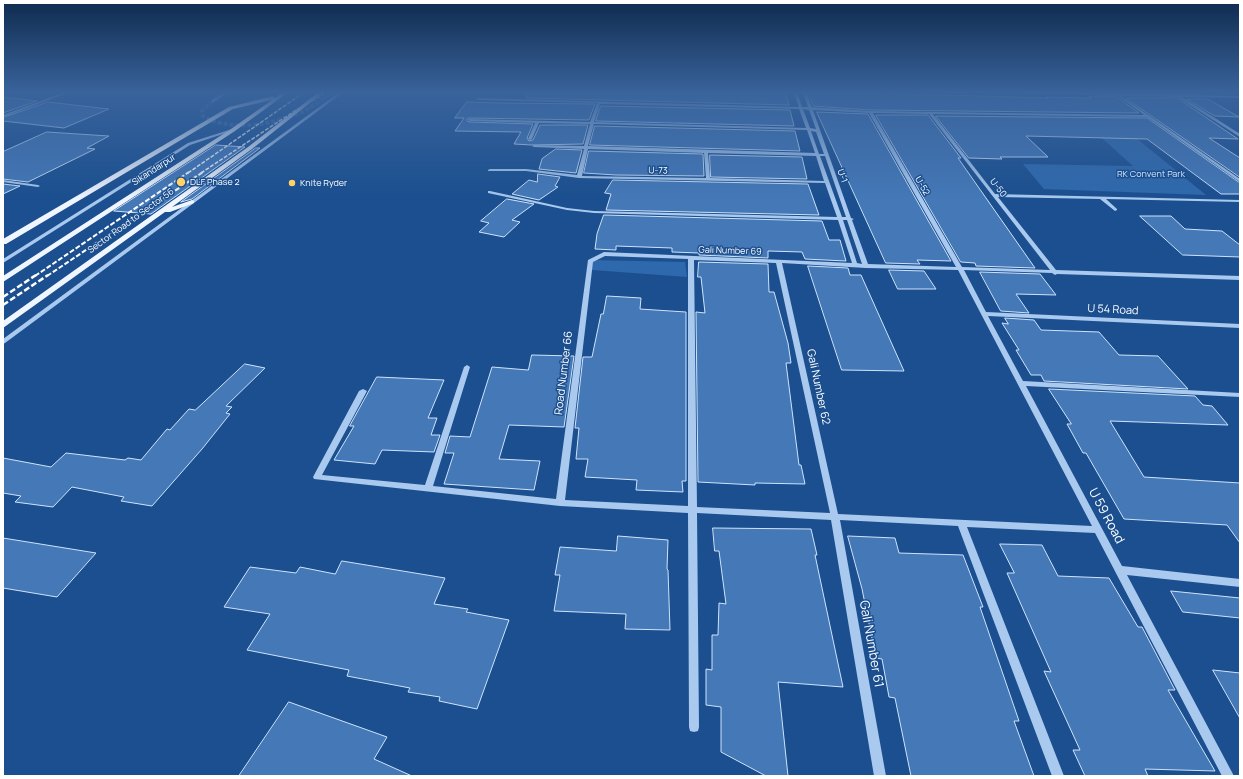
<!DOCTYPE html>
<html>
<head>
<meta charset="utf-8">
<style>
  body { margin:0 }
  #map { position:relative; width:1243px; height:779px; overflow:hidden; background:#1b4f8f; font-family:Manrope,sans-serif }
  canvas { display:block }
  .frame { position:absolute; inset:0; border:4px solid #fff; pointer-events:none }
</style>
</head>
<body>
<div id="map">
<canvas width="1243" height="779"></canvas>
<div class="frame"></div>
</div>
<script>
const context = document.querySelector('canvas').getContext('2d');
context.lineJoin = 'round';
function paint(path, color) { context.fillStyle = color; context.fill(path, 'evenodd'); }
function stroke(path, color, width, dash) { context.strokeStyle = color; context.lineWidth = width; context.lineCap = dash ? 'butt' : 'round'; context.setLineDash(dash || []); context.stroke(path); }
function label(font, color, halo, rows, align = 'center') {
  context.font = font + ' Manrope,sans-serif'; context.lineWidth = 3; context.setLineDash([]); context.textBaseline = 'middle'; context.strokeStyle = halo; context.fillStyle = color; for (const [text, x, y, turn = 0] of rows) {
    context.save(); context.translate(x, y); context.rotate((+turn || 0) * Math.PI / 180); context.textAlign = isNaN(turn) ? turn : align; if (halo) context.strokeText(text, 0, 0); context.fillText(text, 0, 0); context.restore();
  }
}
paint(new Path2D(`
  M1084,122L1119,124L1206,195L1044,189L1023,164L1133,166Z
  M591,260L685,262L687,277L592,270Z`), '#2e69ad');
const building = new Path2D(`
  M527,91H785L789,105L527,98Z
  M808,91L1048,98L1046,97L1091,98L1089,96H1116L1139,113L870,110L814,106Z
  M1092,91H1195L1199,94Z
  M3,97L37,101L3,113Z
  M1126,98H1177L1238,139L1209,138L1240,158V177Z
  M1187,99H1208L1239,117L1215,116Z
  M48,102L109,109L64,128L3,121V118Z
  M467,102L499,103L595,104L589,120L469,118L467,119V121L470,122L533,124L527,138L529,141L533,140L540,125H588L583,144L532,145L514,144L521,132L455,131L464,118H455Z
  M601,106L790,110L794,126L596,121Z
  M817,112L868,114L951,261L917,260L920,264L886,263Z
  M876,115H928L961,158H958L1035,268L976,266L975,263L961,262Z
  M936,116L1147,118L1240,183V194H1221L1147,139L1026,136L1048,157H1000L1002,159L969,158Z
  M595,126L795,131L800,151L590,145Z
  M47,132L109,136L87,148L95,149L28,182L3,179V152Z
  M216,145L245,147L151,214L114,211Z
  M256,148H260L192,199L181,202Z
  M556,149L582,150L576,173L539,169L542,159Z
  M589,151L703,154L704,176L616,175L584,173Z
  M710,155L802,157L807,179L711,177Z
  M538,174L560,177L555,186L558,187L539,200L512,194L529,180L537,182Z
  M613,180L808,184L819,215L606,210L611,194L605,193Z
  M3,184L20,186L3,194Z
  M507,199L534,204L512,220L520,222L504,237L479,232L489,223L481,221Z
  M604,215L822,221L829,240H840L846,261L805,259L802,252L768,251V258L699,255V253L672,252V248L616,246V250L595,249L597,234Z
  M1140,216H1171L1185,229L1222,231L1240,245V257L1183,255Z
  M699,262L768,264L769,292H774L788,343L791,363H786L799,465H801L805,484L755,483V485L698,482L696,312L705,313L701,277H698Z
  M808,266L848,268L850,275H861L904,371L842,370Z
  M889,270L924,271L936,289H898Z
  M980,272L1040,274L1056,295L1016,294L1029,313L1001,311Z
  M607,296L641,298L640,309L686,312V481H682L683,492L636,490L637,480L585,477L588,459H576L579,428H575L583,357H592L601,314H603Z
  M1005,318L1034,320L1041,330L1099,332L1119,355L1158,356L1188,389L1044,381L1041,375H1031L1016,350H1019L1002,323L1008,324Z
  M532,355L574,356L564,427L509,425L499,459L540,461L534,490L444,484L454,453H445L450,436L470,437L492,367L528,370Z
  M245,364L265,368L226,406L232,407L226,413L230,414L202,449L152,506L121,501L124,497L72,487L53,507L15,502L21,496L3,493V458L51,467L66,453L125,460L128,458L141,460L167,429L170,430L189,409L195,410Z
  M377,377L444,380L428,418H437L431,435H440L434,452L382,450L375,464L334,460L354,426H350Z
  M1049,389L1195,396L1203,405L1212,406L1228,425L1110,421L1144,477L1240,483V543L1227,525L1124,519L1086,453H1083L1067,424H1071Z
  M713,528L811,529L817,555H815L843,687L778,682L788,776H766L721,752V707L706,705V669L712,670V635H718L719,603L726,604L719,551H715Z
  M618,536L668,540L667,569L668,570L670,630L625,629L626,614L554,611L560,575H555L560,547L616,551Z
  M848,536L895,538L899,553L963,555L983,607H980L1019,721H1014L1034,776H911L895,698L889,697L882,659L876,658L862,589Z
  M3,538L96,553L57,597L3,588Z
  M1000,544L1042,545L1058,576L1109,578L1138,627H1142L1175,690H1168L1215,771L1145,769L1148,776H1085L1073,750H1080L1044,671L1051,672L1007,573H1014Z
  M342,561L445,578L434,604L468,609L466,612L509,620L477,709L439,701L440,697L408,692L410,688L347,676L349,670L247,650L270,614L224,607L250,567L296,573L300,567L335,574Z
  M1171,591L1240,598V618L1183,612Z
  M1213,670L1240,673V718Z
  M289,702L387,737L374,759L412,776H239Z`);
paint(building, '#4478b7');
stroke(building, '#cfe3fa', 1);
stroke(new Path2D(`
  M213,101L202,111L203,116C232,133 275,124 304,111C315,105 325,98 335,91`), '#3d69a0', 4, [4, 2]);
paint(new Path2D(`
  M67,91H73L3,117V115Z
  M225,91H230L214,102H212V100Z
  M341,91H345L5,343L3,344V339Z
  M793,91H797L802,107H808L802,91H806L812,107L870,111L1144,115L1117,95L899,92L897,91H1019L1240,96V98L1182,97L1240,134V137L1177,97L1121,96L1240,179V182L1147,117L933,114L995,194L1240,200V202L1106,199L1117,209V210L1115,211L1100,199L998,197L1056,270L1240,276V280L1057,274L1055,275L1052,273L964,270L986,312L1240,324V328L988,316L1023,381L1240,393V397L1026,386L1122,566L1240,579V587L1127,575L1234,776H1222L1095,533L967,527L1064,776H1052L958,526L840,520L886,776H874L831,520L697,513L699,727L698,731L694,732L690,731L689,727L688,513L560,506L314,479L313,477L359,391L363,389L367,391L322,475L425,485L464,367L467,365L470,367L433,486L556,499L588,260L604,252L852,263L838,220L594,213L567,210L488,193V191H490L567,208L594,211L837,217L825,183L579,178L526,171H488V170L490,169H526L577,175L584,149L534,147L532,146L534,145L584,146L590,124L539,123L532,139L530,140L528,139L535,123L470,121L468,120L469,119L590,122L597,103L478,100L476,99L477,98L799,107ZM600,104L799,109L806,128L594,122ZM803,109L809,110L816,129L810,128ZM813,110L869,113L956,267L868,264L852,220L854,219L851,218ZM873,113L929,114L1050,270L962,267ZM594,124L807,130L815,153L588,146ZM811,131L816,132L824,154H819ZM588,149L704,153L706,178L582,176ZM708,153L816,156L824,181L710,178ZM820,156H825L846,217H842ZM843,220H847L862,264L857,263ZM605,256L688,259V506L565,500L593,262ZM694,260L776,263L830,513L697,507ZM782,263L866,268L958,270L1092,526L838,514Z
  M232,129L235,130L190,145L3,263V259L188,143Z
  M3,180L38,185L40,186L38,187L3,182Z`), '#a9c9ee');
paint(new Path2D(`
  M284,91H290L235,131L3,282V276L231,129L272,100L233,109L6,244H3V239L229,107L273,96L275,98Z
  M320,91H325L252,149L172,207L192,200L194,201V203L170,212H165L3,328V321L248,147Z`), '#f0f6ff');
stroke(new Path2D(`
  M188,173L306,91
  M201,173L293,112L329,91`), '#fff', 1.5, [4, 1.5]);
stroke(new Path2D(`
  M35,276L189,172
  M47,276L203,172`), '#fff', 2, [5, 2]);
stroke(new Path2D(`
  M3,297L36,275
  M3,305L48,275`), '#fff', 2.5, [6, 2.5]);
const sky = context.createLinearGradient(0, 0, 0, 200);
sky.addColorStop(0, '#0f2b4f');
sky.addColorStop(0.46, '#39639b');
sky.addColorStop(1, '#39639b00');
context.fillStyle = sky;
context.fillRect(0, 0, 1243, 200);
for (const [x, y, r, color] of [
  [181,182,5,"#ffd166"],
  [292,183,4,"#ffd166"]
]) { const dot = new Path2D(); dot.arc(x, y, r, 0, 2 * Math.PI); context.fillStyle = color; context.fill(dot); stroke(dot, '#1b4f8f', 1.5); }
label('9px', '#fff', '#1b4f8f', [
  ["Sikandarpur",154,170,-33],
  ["U-73",658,171,1],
  ["U-1",842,176,69],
  ["U-52",922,186,60],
  ["U-50",998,188,52],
  ["Sector Road to Sector 56",131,221,-36],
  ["Gali Number 69",730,251,2]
]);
label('9px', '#cfe3fa', '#1b4f8f', [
  ["RK Convent Park",1151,174]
]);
label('9px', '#fff', '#1b4f8f', [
  ["DLF Phase 2",190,182],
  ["Knite Ryder",300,183]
], 'left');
label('11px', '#fff', '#1b4f8f', [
  ["U 54 Road",1113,310,3],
  ["Road Number 66",564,373,-83],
  ["Gali Number 62",818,387,78]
]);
label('13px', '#fff', '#1b4f8f', [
  ["U 59 Road",1106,516,62],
  ["Gali Number 61",871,644,80]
]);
</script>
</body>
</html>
